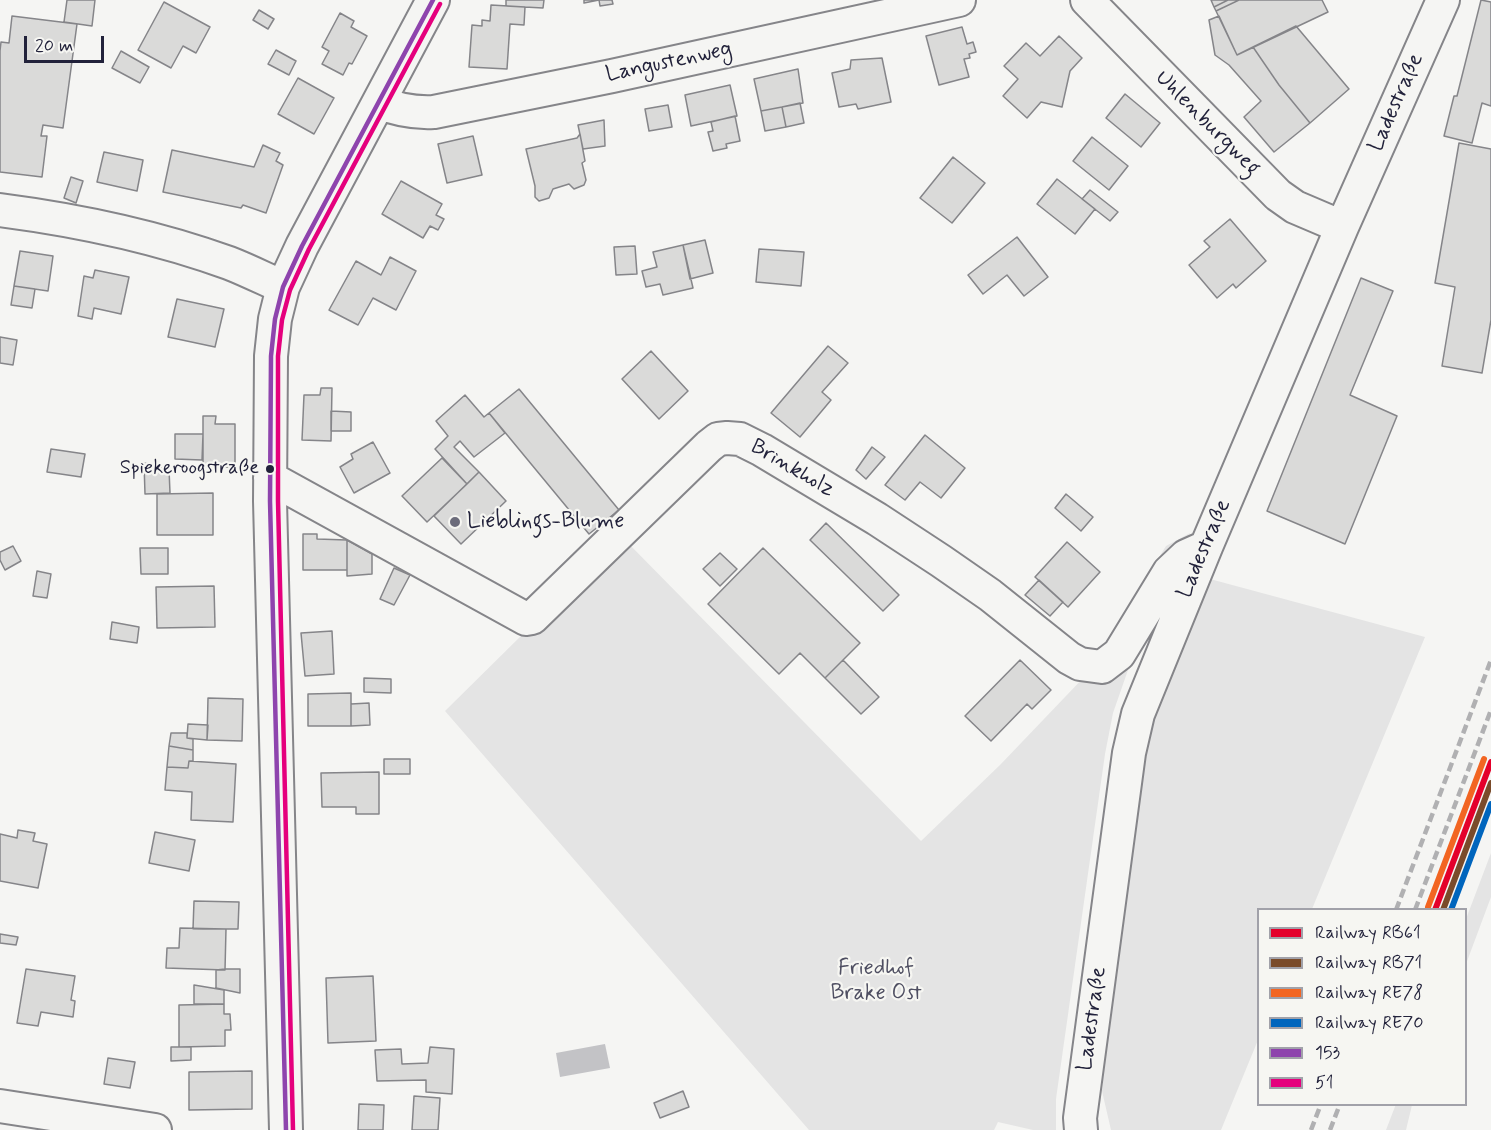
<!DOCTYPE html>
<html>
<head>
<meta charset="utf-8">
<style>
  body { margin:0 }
  #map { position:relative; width:1491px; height:1130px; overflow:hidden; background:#f5f5f3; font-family:Mynerve,sans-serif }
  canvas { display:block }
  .legend { position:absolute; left:1257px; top:908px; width:210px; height:198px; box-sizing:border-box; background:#f6f6f2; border:2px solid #a1a1a9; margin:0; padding:8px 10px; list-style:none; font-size:18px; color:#22223b }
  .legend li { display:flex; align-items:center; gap:12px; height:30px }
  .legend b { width:30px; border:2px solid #a1a1a9 }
  .scale { position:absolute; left:24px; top:36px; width:80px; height:27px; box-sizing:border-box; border:3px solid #22223b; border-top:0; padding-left:8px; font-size:18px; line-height:21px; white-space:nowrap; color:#22223b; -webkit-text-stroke:4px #f6f6f2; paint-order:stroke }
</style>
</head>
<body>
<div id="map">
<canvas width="1491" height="1130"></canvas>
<ul class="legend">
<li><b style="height:8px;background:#e4002b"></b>Railway RB61</li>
<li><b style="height:8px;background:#7a4b2a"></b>Railway RB71</li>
<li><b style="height:8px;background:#f26522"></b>Railway RE78</li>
<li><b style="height:8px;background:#0065bd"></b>Railway RE70</li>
<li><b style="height:8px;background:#8e44ad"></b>153</li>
<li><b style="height:8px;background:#e5007d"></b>51</li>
</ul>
<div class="scale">20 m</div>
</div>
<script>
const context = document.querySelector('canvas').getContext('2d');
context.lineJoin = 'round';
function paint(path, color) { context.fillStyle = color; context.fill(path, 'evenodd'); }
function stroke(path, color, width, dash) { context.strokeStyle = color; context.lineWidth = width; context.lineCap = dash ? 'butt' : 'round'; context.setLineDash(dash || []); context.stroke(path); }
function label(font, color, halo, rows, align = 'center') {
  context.font = font + ' Mynerve,sans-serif'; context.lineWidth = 4.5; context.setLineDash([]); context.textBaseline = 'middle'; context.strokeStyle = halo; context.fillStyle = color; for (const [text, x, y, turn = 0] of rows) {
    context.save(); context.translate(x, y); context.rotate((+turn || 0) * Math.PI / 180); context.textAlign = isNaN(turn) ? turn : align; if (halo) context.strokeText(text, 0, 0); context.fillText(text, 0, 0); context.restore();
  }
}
paint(new Path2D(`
  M1190,533L1128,670L1113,713L1105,754L1056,1099V1130H1033L998,1122L994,1130H809L445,711L527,630L627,542L921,841L1000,765L1087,674L1166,546Z
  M1210,579L1425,637L1312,909L1258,910V1040L1221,1130H1111L1102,1091L1106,1027L1143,769L1160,693Z
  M1491,853V897L1466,964V919Z
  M1396,1104L1412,1105L1406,1130H1386Z`), '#e4e4e4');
paint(new Path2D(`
  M605,1044L610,1068L560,1077L556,1053Z`), '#c3c3c6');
const building = new Path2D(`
  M67,0H95L92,26L64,22Z
  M506,0H544L543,8L506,6Z
  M584,0H612L613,4L600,6L599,0L584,3Z
  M1211,0H1228L1214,7Z
  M1228,0H1239L1216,11L1214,7Z
  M1239,0H1322L1328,12L1237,55L1216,11Z
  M1481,0L1491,2V106L1482,103L1472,143L1444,136L1454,96H1457Z
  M164,2L210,27L196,53L183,46L171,68L138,50Z
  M491,5L525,7L524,25L510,24L507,69L469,67L472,25L482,26V20L490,21Z
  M259,10L274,19L268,29L253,20Z
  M340,13L354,21L351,27L367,36L352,64L349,63L343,75L322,64L329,51L322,47Z
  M12,16L77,24L63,128L43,125L41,136H47L42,177L0,172V51L1,42L9,43Z
  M1219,16L1237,55L1253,47L1279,85L1310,123L1274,152L1244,117L1261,101L1229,65L1215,55L1209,20Z
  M1296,26L1349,89L1310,123L1279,85L1253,47Z
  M962,27L967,44L973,42L976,52L969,54L970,58L964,59L969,77L939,85L926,36Z
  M1059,36L1082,58L1070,71L1062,107L1041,102L1027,118L1003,96L1018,79L1004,66L1026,43L1040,56Z
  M276,50L296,61L289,75L268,64Z
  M121,51L149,67L140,83L112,68Z
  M882,58L891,102L858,109L856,104L839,107L832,73L850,69L851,60Z
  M798,69L803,103L761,111L754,79Z
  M298,78L334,98L314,134L278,114Z
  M730,85L737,116L691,126L685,95Z
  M1125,94L1160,123L1141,147L1106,118Z
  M800,103L804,123L786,127L782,107Z
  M668,105L672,127L649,131L645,109Z
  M782,107L786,127L765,131L761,111Z
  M735,116L740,141L726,144L727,148L713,151L708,132L713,131L711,122Z
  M604,120L605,146L583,149L578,125Z
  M580,134L585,161L582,163L586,180L584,185L574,189L569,184L553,189L549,198L539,201L535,197V186L526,149L577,138Z
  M473,136L482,175L447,183L438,144Z
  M1092,137L1128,166L1109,190L1073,161Z
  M1459,143L1491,149V320L1482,373L1442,366L1455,287L1435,283Z
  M263,145L280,153L276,161L283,165L266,213L243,205L241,208L163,192L172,150L254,167Z
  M104,152L143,160L137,191L97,182Z
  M953,157L985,183L952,223L920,198Z
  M71,177L83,181L76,203L64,198Z
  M1057,179L1095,209L1075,234L1037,204Z
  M401,181L442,204L436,215L444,219L438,230L430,226L423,238L382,214Z
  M1090,190L1118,212L1110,221L1082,199Z
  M1230,219L1266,261L1236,288L1233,284L1217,298L1189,265L1210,247L1204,241Z
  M1017,237L1048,277L1024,296L1007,275L983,294L968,275Z
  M705,240L713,273L690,279L683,245Z
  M683,245L693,288L663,295L660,284L646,287L642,271L657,267L653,252Z
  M635,246L637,274L616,275L614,247Z
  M759,249L804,252L801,286L756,282Z
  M20,251L53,256L48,291L14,286Z
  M390,257L416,271L396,310L373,298L358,325L329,310L356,261L381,275Z
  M95,270L129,277L121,314L94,308L92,319L78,316L84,276L93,278Z
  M1361,278L1393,291L1350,395L1397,416L1345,544L1267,511Z
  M14,286L35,289L32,308L11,305Z
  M177,299L224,309L215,347L168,337Z
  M0,337L17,340L13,365L0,363Z
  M828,346L848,363L822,392L831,400L800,437L771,413Z
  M651,351L688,391L659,419L622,379Z
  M321,388H332L331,441L302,440L304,395H320Z
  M519,389L619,510L589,534L489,413Z
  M465,395L484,417L489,413L505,433L474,457L460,441L454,447L479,472L467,484L435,449L448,436L436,421Z
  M331,411L351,412V431H331Z
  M203,416H216L215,424H235V467H203Z
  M175,434H203L202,460L175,459Z
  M925,435L965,468L941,498L920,482L905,500L885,485Z
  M373,442L390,473L354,493L340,467L353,459L351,454Z
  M872,447L885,457L866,479L856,470Z
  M51,449L85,454L81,477L47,472Z
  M442,458L467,484L427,522L402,496Z
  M144,463L169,469L170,493L145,494Z
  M479,472L506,501L461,544L434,516Z
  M213,493V535H157V494Z
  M1066,494L1093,517L1081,531L1055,508Z
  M826,523L899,595L883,611L810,540Z
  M303,534H317V539L347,540V570H303Z
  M347,540L372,554V574L347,576Z
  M1067,542L1100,572L1068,607L1035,577Z
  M13,546L21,561L5,570L0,560V552Z
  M140,548H168V574H141Z
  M763,548L860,643L825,678L800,653L779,674L708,604Z
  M720,553L737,569L720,586L703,569Z
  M394,568L410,575L394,605L380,599Z
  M37,571L51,574L47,598L33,596Z
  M1039,580L1063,602L1050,616L1025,595Z
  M214,586L215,627L157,628L156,587Z
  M112,622L139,627L137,643L110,639Z
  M332,631L334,674L305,676L301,633Z
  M843,660L879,697L861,714L825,678Z
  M1020,660L1051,690L1032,709L1027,704L991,741L965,716Z
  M364,678L391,679V693L364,692Z
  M351,693V726H308V694Z
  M208,698L243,699L242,741L207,740Z
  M369,703L370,725L351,726V704Z
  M188,724L208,725L207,740L187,738Z
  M171,733H187V738L193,739V750L169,746Z
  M169,746L193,750V761H189L188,768L167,767Z
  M384,759H410V774H384Z
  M189,761L236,764L233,822L191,820L192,792L165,790L167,767L188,768Z
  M379,772V814H356V807H322L321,773Z
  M18,830L35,833L33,841L47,844L38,888L0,881V834L17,838Z
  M155,832L195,840L189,871L149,863Z
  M194,901L239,902L238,929H193Z
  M180,928L226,929L225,970L166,968L167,948H179Z
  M0,934L18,937L16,945L0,943Z
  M26,969L75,976L71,1000L75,1001L73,1017L41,1012L38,1026L17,1023Z
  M225,969H240V993L216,988V970Z
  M373,976L376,1041L328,1043L326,978Z
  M194,985L224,990V1004H194Z
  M224,1004V1014H230L231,1030H225V1046L179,1047V1005Z
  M171,1047H191V1060L171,1061Z
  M430,1047L454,1049L452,1094L426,1092V1080L377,1081L375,1050L401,1049L402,1064L428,1063Z
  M108,1058L135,1062L130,1088L104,1084Z
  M252,1071V1109L189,1110V1072Z
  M683,1091L689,1107L660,1118L654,1103Z
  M414,1096L440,1098L438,1130H412Z
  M359,1104L384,1105L383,1130H358Z`);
paint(building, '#dadad9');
stroke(building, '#858589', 1.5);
const street = new Path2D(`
  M1087,0L1278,195L1295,207L1342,227
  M379,102C397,110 414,113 434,112L612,76L959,0
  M0,210C77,220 155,236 229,263C247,270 265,279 283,287
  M270,478L526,619L532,618L709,446L718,439L727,438L740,439L762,450L877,519L941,561L990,595L1069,658L1080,664L1102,667L1119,654L1169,572L1186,556L1206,547
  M0,1106L155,1130
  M286,1130L270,501L271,356L275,319L283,287L302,246L433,0
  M1081,1130L1080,1118L1129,753L1138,714L1206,547L1342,227L1443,0`);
stroke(street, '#858589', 36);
stroke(street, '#f5f5f3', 32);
stroke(new Path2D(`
  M1396,910L1491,660
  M1415,910L1491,710
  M1311,1130L1321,1104
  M1330,1130L1340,1104`), '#b0b0b2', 4.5, [9, 4.5]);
stroke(new Path2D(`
  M286,1130L270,501L271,356L275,319L283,287L302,246L433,0`), '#8e44ad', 4.5);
stroke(new Path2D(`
  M293,1130L278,501V356L282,320L290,290L309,249L440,4`), '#e5007d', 4.5);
stroke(new Path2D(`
  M1435,910L1491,762`), '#e4002b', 6);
stroke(new Path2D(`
  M1443,910L1491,783`), '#7a4b2a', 6);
stroke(new Path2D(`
  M1428,907L1484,759`), '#f26522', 6);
stroke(new Path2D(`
  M1451,910L1491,804`), '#0065bd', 6);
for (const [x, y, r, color] of [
  [270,469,5,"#22223b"],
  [455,522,6,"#6c6c7b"]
]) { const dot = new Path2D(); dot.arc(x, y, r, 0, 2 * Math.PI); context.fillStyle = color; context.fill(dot); stroke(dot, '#f6f6f2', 2); }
label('20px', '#22223b', '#f6f6f2', [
  ["Spiekeroogstraße",259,469]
], 'right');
label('22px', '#22223b', '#f6f6f2', [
  ["Langustenweg",669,63,-12],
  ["Ladestraße",1397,103,-66],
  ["Uhlenburgweg",1207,124,45],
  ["Brinkholz",792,469,30],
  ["Ladestraße",1205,549,-67],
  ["Ladestraße",1093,1019,-82]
]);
label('22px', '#22223b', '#f6f6f2', [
  ["Lieblings-Blume",467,522]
], 'left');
label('22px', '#4f4f62', '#f6f6f2', [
  ["Friedhof",876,969],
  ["Brake Ost",876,994]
]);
</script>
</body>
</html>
